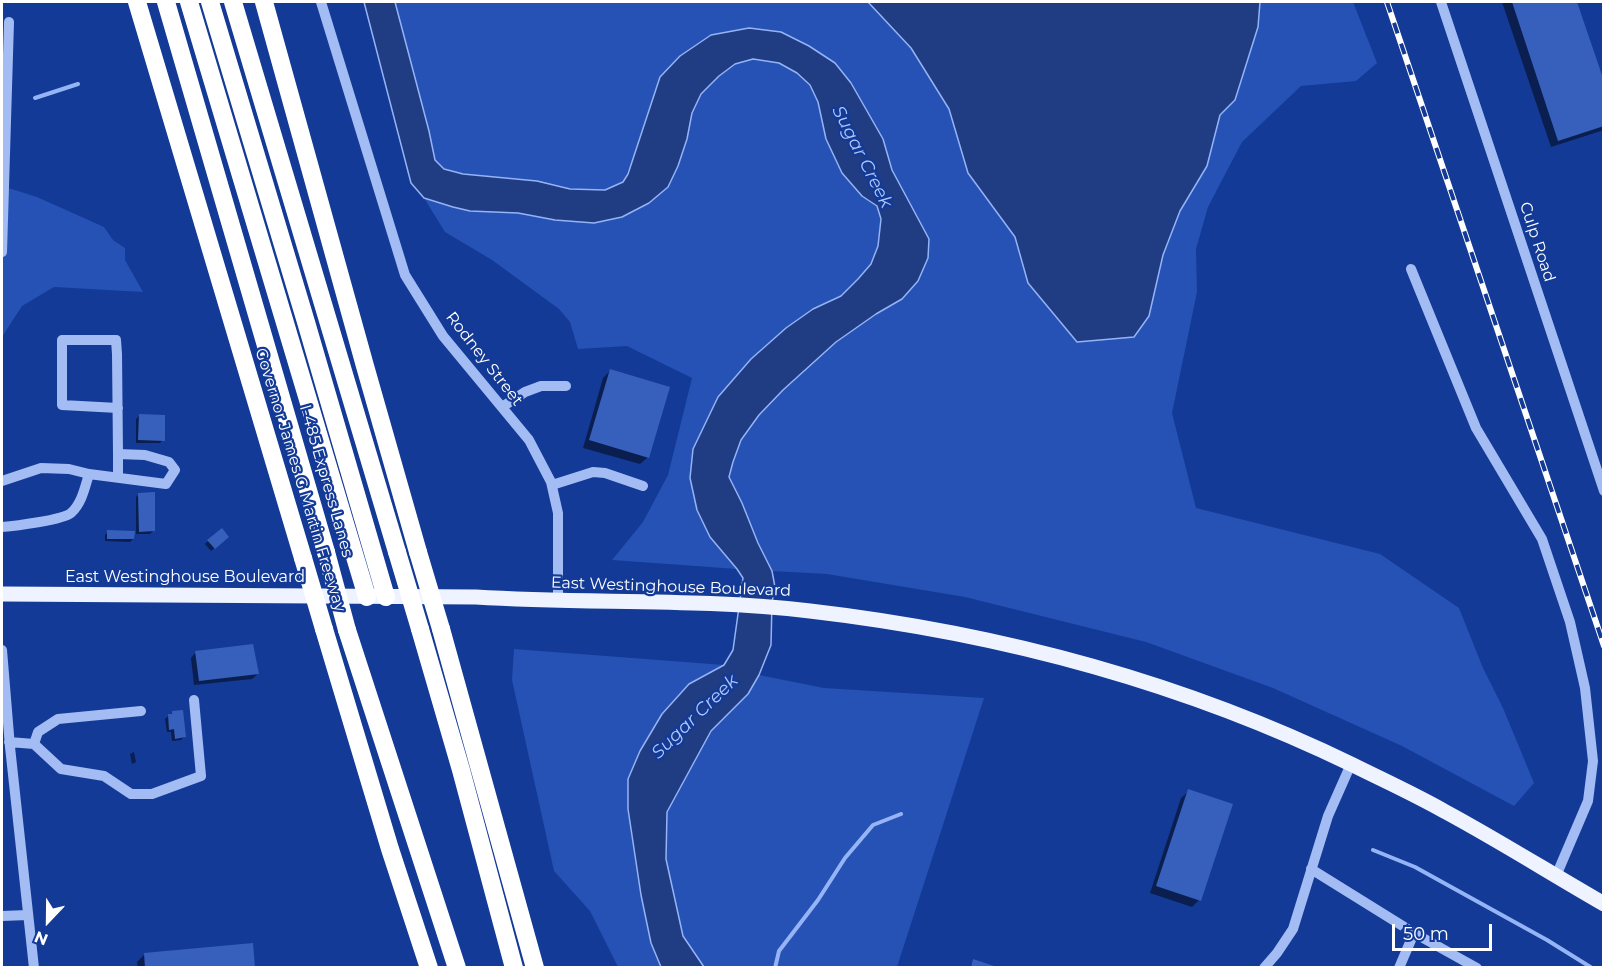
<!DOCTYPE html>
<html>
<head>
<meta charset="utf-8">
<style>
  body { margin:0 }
  #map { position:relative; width:1605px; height:969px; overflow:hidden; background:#133a96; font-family:Montserrat,sans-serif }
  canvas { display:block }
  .frame { position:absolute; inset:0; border:3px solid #fff; pointer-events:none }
  .north { position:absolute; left:18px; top:891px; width:60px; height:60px; -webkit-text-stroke:4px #133a96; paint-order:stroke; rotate:202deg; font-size:16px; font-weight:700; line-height:24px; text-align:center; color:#fff }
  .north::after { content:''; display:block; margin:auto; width:21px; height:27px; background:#fff; clip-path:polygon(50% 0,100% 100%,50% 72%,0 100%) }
  .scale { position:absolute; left:1392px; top:924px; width:100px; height:27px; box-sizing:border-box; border:3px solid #fff; border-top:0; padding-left:8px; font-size:18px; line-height:21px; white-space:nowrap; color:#fff; -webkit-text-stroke:4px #133a96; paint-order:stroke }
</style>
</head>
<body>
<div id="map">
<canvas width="1605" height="969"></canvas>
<div class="frame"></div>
<div class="north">N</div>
<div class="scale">50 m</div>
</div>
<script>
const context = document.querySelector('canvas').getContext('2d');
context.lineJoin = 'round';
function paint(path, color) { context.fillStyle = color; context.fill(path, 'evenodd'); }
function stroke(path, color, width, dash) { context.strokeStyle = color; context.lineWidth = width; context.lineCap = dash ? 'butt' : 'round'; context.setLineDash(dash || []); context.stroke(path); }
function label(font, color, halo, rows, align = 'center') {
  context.font = font + ' Montserrat,sans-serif'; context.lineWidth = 4.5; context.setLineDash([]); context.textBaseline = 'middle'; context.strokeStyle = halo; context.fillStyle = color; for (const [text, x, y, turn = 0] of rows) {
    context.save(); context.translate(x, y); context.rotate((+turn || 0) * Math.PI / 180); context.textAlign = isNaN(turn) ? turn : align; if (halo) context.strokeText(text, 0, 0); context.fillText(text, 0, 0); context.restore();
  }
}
paint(new Path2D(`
  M395,2H868L911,48L949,109L968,173L1015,237L1028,283L1077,342L1163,255L1180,211L1207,166L1220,115L1235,100L1258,27L1260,2H1353L1377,63L1356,81L1301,86L1242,142L1208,207L1196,249L1197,292L1172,413L1196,508L1380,554L1459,608L1483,668L1503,708L1534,783L1514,806L1402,746L1273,688L1146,642L965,597L827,574L772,571C761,549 752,527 742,504C739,495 729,484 730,475C733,433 774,398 803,372C814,362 825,351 837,341C857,325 880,312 902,299L909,202L892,170L883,139L851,83L835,63L809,46L749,28L711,35L680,56L623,182L605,190L570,189L537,181L463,174L444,169L435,160L429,131Z
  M753,59L779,63L797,73L810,86L818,102L826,139L862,196L877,206L881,219L878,247L871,264L858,279L841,296L813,309L718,397L693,449L690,478L710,537L737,569L612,560L643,522L668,475L692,378L627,346L578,349L570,322L559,309L492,260L445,232L424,198L453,207L470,211L518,213L555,220L594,223L668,187L678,166L687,139L692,113L701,94L719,76L735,64Z
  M2,186L37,197L104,227L113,240L125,248V260L143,292L54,287L22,306L2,337Z
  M514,649L724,665L689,684L662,714L640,751L628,779V809L641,895L651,943L661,967H618L590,911L554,871L512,680Z
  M759,675L824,688L984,698L897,967H704L683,936L666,859L667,812L711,731L748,694Z`), '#2652b5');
const water = new Path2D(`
  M364,2H395L429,131L435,160L444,169L463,174L537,181L570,189L605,190L623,182L628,174L660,77L680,56L711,35L749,28L781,32L809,46L835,63L851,83L883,139L892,170L929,239L928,258L918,281L902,299L876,314L836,342L783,390L759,415L741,440L733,462L729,477L742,503L758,543L772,571L775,587L772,602L771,645L759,675L748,694L711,731L667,812L666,859L683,936L704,967H661L651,943L641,895L628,809V779L640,751L662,714L689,684L724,665L733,650L743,578L737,569L710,537L697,510L690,478L693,449L718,397L751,359L786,328L813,309L841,296L858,279L871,264L878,246L881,219L877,206L862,196L842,173L826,139L818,102L810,85L797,73L779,63L753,59L735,64L719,76L701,94L692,113L687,139L678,166L668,187L649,203L622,217L594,223L555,220L518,213L470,211L453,207L424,198L411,183Z
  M868,2H1260L1258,27L1235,100L1220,115L1207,166L1180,211L1163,255L1149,316L1134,337L1077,342L1028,283L1015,237L968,173L949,109L911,48Z`);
paint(water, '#203c82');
stroke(water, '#95b4f6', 1.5);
paint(new Path2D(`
  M1502,2H1575L1604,86V130L1551,147Z
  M610,371L648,457L640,464L583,448L603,378Z
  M139,416L163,440L160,443H136V419Z
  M139,494L153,531L150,534H136V497Z
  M108,532L133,539L130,542L105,541V535Z
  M224,540L211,551L205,544L208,541Z
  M196,652L258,674L252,679L194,685L191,658Z
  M173,712L184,737L181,740L172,741L171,732H167L165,719Z
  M134,752L136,762L132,764L130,754Z
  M1189,791L1199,900L1192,907L1150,893L1181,798Z
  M145,954L253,968H138L137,962Z`), '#0007');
stroke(new Path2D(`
  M35,98L78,84
  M1373,850L1415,867L1547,940L1592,968
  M775,968L779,951L818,900L845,858L873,825L901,814`), '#95b4f6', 4);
paint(new Path2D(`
  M1512,2H1577L1604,81V126L1558,141Z
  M610,369L670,387L649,458L589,440Z
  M139,414L165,415V441L138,440Z
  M155,492V531L139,532L138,493Z
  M222,528L229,537L215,549L207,540Z
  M107,530L135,531L134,539H107Z
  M253,644L259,674L199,681L195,651Z
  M183,710L186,737L175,739L174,729L169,730L168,714H172V711Z
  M1188,789L1233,804L1201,901L1156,886Z
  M253,943L255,968H145L144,953Z
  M973,959L997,967V968H971Z`), '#3760bc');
stroke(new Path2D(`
  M321,2L405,275L443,336L529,440L551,482L558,513V600
  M1441,2L1604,491
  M2,252L9,22
  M1411,269L1476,428L1542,539L1570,622L1585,688L1593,761L1588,801L1556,876
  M502,407L525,392L541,386H566
  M118,477V454
  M2,481L41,468L69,469L89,474L166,484L175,470L169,462L145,455L118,454L117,354L116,340H62V405L118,408
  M552,485L593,472L605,473L643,486
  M2,527C14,526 63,520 71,513C82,503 85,487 89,474
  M2,650L10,747L34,968
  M9,742L34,744L61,769L104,776L131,794H152L201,776L194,700
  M34,744L38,732L58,719L141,711
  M1311,869L1414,933L1477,968
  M2,916L28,915
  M1264,968L1277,953L1293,929L1328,816L1351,764
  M1399,968L1414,933`), '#a3bcf3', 10);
stroke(new Path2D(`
  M2,594L476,597C587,604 699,598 810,611C1000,633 1180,681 1353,765C1383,780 1414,794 1444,811C1498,840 1550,873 1604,904`), '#eff3ff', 15);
stroke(new Path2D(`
  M137,2L303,558
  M166,2L326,552
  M189,2L367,597
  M210,2L306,322L386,597
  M233,2L397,552
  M264,2L365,366L418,552
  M324,629L390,849L429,968
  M420,629L461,770L514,968
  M441,629L535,968
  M347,630L457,968`), '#fff', 18);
const rail = new Path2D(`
  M1387,2L1604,646`);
stroke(rail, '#fff', 6);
stroke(rail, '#133a96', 4, [11]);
stroke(new Path2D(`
  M326,552L347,630
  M397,552L420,629
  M418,552L441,629
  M303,558L324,629`), '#fff', 18);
label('16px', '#fff', '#133a96', [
  ["Culp Road",1537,242,72],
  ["Rodney Street",484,359,52],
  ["Governor James G Martin Freeway",300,480,73],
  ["I-485 Express Lanes",326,481,74],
  ["East Westinghouse Boulevard",185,577],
  ["East Westinghouse Boulevard",671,587,2]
]);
label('italic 18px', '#afc7f9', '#133a96', [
  ["Sugar Creek",862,157,63],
  ["Sugar Creek",695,717,-44]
]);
</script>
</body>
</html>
